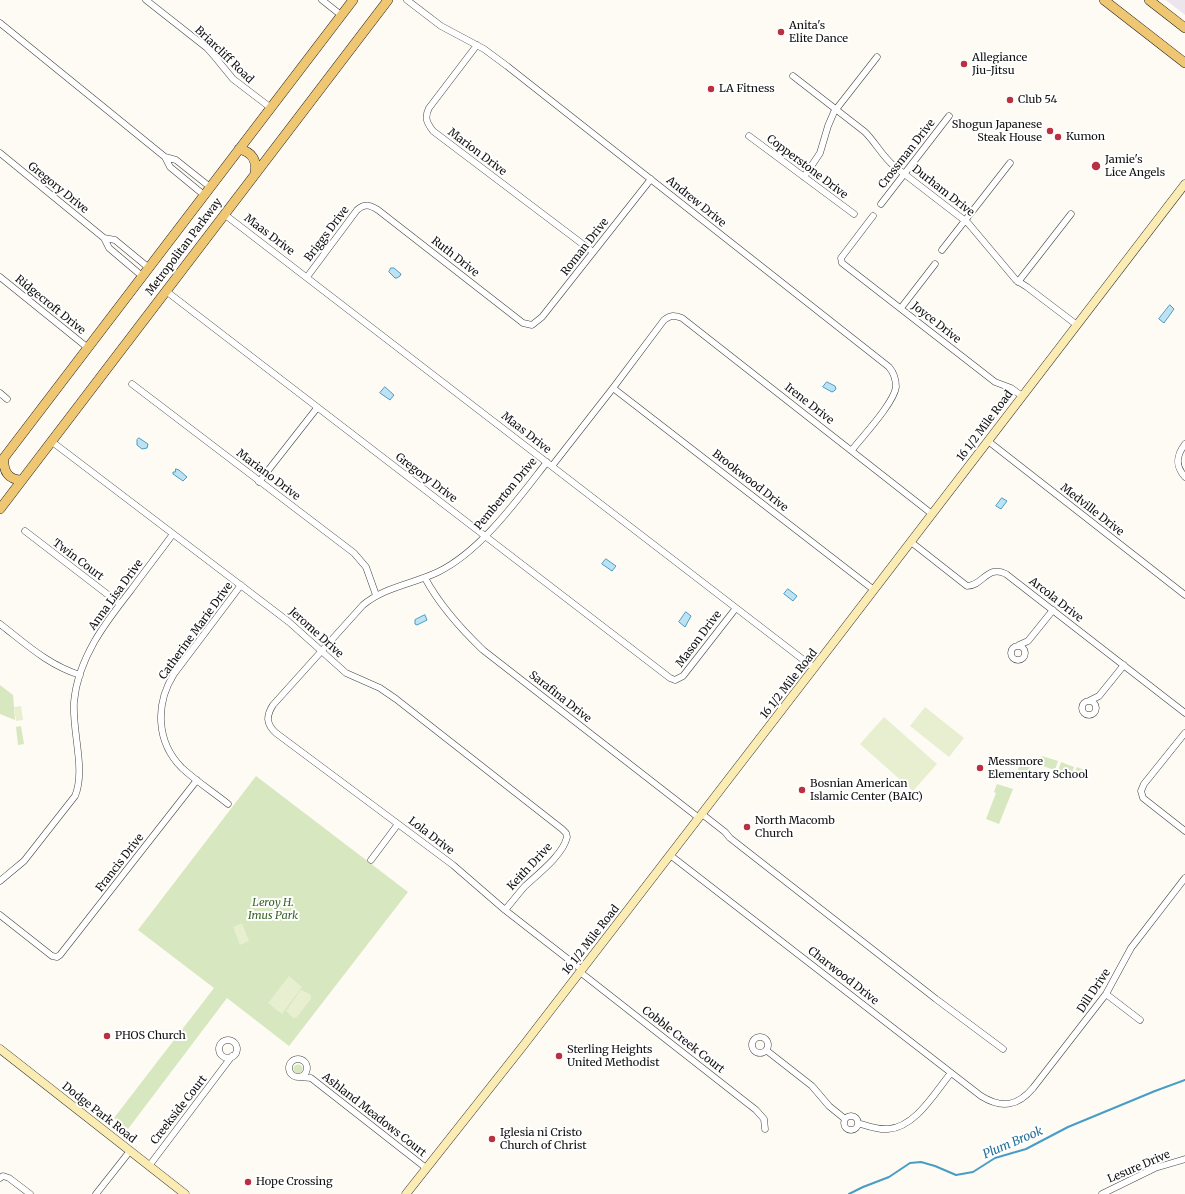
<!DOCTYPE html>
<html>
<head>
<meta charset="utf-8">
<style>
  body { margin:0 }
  canvas { display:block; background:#fefbf4 }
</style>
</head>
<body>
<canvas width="1185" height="1194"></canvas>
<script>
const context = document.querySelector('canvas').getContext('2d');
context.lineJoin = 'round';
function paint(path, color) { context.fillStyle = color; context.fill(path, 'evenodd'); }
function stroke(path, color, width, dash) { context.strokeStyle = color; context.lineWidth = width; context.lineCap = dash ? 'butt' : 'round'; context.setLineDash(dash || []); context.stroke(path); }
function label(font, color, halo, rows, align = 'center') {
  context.font = font + ' Merriweather,serif'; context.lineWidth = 4; context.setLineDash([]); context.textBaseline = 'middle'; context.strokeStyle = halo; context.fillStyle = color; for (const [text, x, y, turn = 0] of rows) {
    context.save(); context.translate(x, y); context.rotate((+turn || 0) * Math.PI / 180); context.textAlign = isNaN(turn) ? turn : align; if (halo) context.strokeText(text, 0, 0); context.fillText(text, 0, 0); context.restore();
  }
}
paint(new Path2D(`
  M1166,0H1185V15Z`), '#ece5ee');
paint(new Path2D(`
  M0,685L13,695L15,720L0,714Z
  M21,726L24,744L18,745L16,727Z
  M1042,756L1058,761L1055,770L1039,765Z
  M1022,759L1031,762L1026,778L1016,775Z
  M1061,762L1074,767L1071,776L1058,771Z
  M1077,767L1084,770L1081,779L1073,776Z
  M256,776L408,892L289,1046L227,998L128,1129L114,1118L214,988L138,930Z
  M997,784L1013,789L999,824L986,819L996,793L994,792Z
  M293.5 1069a4.5 4.5 0 1 1 9 0a4.5 4.5 0 1 1-9 0Z`), '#d7e7bf');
paint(new Path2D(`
  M21,706L23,720L16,721L14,707Z
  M925,707L964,738L949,757L910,726Z
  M884,717L937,764L913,791L860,744Z
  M242,923L249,941L240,945L233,927Z
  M289,976L302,987L282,1014L268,1003Z
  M302,990L311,995V999L297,1017L293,1018L286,1011L300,991Z`), '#e7efd0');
const water = new Path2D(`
  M391,268H394L401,274L400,276L397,278H395L389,272Z
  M1170,305L1174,309L1164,323L1159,319Z
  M827,382L835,386L836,389L834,391L832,392L823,387Z
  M385,387L394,395L390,400L380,393Z
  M139,438L148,444L147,448L142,449L137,445V440Z
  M176,469L179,470L187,477L183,481L173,474V472H175Z
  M1002,498L1007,501L1001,509L996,506Z
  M606,559L616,566L612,571L602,564Z
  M788,589L797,596L793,601L784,594Z
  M686,612L691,616L685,627L679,622Z
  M425,615L427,620L417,625L415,624V620Z`);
paint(water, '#bce2f3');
stroke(water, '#479dc5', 1);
stroke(new Path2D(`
  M849,1194L863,1187L889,1177L910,1163L921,1162L935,1166L956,1175L973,1172L995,1158L1026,1149L1068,1127L1155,1091L1185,1080`), '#479dc5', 2);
const street = new Path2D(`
  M146,0L207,48L215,57L233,79L271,108
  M322,0L341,15
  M407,0L441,26L484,49L507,66L889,367C894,373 896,379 896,387C894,403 862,437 852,450
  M0,23L165,157L170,167L204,195
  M477,45L429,108C424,118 427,123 433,131L593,252
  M793,76L865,132C876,143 882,156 894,166L968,223L1016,280L1027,287L1077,325
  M749,136L854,214
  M0,153L104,238L109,248L142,276
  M165,157L176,160L210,187
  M804,177L820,153L828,126L834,112L877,57
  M881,204L949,116
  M224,214L814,668
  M873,216L841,258L842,263L995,382L1011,388L1022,396
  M104,238L115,240L149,268
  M942,250L1010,163
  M0,277L88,348
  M307,277L357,210C365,203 370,205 378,210L523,323L532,325L542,317L651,179
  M1018,282L1071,214
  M166,291L670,678L675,680L683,676L736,608
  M901,308L935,264
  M132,384L354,553L366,567L376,595
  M613,388L874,590
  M0,393L7,399
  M51,441L289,622L346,673L380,688L396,699L562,829L566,833L567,837C563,855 538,874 525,886C518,894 512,902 505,910
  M988,441L1185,595
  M1185,444C1176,456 1175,466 1185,477
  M547,462C518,499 481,551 438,572C413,584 384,587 363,605L273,705C266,716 266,724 276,733L453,865L505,910L582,970
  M552,466L613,388L664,320C671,315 674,315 682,318L932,514
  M259,482L317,408
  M25,531L120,604
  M911,542L967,586C983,586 987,564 1006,574L1185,713
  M425,578C440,606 460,628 483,650L699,818
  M0,624C26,644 48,665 80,675
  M1019,645L1028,641L1053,610
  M1011 653a7 7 0 1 1 14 0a7 7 0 1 1-14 0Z
  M1082 708a7 7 0 1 1 14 0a7 7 0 1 1-14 0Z
  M1089,701L1099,696L1124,665
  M1185,733L1144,784L1141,791L1143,798L1185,831
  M228,804C213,792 196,781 182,768C156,742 155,704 174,674L241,585
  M702,814L725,832L730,838L936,999L1003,1049
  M670,855L981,1096C1002,1109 1018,1106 1033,1088L1106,994L1131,948L1185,878
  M371,860L398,824
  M0,881L24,861L75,796C86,770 72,732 74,702C78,658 105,623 131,590C145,571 159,553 173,534
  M0,915L52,956L57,957L60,955L197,780
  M580,972L756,1110L764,1119L765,1129
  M1106,994L1140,1020
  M752 1045a8 8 0 1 1 16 0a8 8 0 1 1-16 0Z
  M219 1049a9 9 0 1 1 18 0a9 9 0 1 1-18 0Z
  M766,1050L812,1086L829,1106L845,1119
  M289 1068a9 9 0 1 1 18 0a9 9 0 1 1-18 0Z
  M300,1077L311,1078L426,1168
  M844 1123a7 7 0 1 1 14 0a7 7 0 1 1-14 0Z
  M858,1123C868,1126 878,1130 888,1129C916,1127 935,1092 951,1073
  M149,1166L232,1056
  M0,1178L3,1176L9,1178L30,1194
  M96,1194L130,1151
  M1102,1194L1155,1168L1185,1159`);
const secondary = new Path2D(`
  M0,1049L185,1194
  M406,1194L523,1046L814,668L1185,184`);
const primary = new Path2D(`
  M1104,0L1185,63
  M1149,0L1185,28
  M239,149C253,152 257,161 255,173
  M4,458C3,471 8,480 22,480
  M0,463L353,0
  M0,509L388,0`);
stroke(street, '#434343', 7);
stroke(secondary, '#323232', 9);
stroke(primary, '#212121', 10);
stroke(street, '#fff', 6);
stroke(secondary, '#faecb3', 8);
stroke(primary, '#efc773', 9);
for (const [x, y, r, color] of [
  [781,32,4,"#b83041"],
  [964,64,4,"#b83041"],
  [711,89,4,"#b83041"],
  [1010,100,4,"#b83041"],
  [1050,131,4,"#b83041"],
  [1058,137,4,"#b83041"],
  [1096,166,5,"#b83041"],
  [980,768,4,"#b83041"],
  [802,790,4,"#b83041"],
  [747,827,4,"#b83041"],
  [107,1036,4,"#b83041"],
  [559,1056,4,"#b83041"],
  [492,1139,4,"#b83041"],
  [248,1182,4,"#b83041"]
]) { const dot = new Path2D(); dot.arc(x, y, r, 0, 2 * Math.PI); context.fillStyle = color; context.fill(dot); stroke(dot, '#fff', 1.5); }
label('11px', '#101010', '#fff', [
  ["Anita's",789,26],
  ["Elite Dance",789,39],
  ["Allegiance",972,58],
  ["Jiu-Jitsu",972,71],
  ["LA Fitness",719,89],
  ["Club 54",1018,100],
  ["Shogun Japanese",1042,125,"right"],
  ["Steak House",1042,138,"right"],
  ["Kumon",1066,137],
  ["Jamie's",1105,160],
  ["Lice Angels",1105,173],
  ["Messmore",988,762],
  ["Elementary School",988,775],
  ["Bosnian American",810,784],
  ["Islamic Center (BAIC)",810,797],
  ["North Macomb",755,821],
  ["Church",755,834],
  ["PHOS Church",115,1036],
  ["Sterling Heights",567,1050],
  ["United Methodist",567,1063],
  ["Iglesia ni Cristo",500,1133],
  ["Church of Christ",500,1146],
  ["Hope Crossing",256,1182]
], 'left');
label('11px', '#101010', '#fff', [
  ["Briarcliff Road",224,55,44],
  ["Marion Drive",477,152,37],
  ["Crossman Drive",907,154,-52],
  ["Copperstone Drive",807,167,37],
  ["Gregory Drive",58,188,39],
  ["Durham Drive",943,191,38],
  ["Andrew Drive",696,202,39],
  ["Briggs Drive",327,234,-53],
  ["Maas Drive",269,235,37],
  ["Metropolitan Parkway",184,247,-53],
  ["Roman Drive",585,247,-52],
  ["Ruth Drive",455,257,38],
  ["Ridgecroft Drive",50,305,39],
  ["Joyce Drive",936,323,38],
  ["Irene Drive",809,404,38],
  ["16 1/2 Mile Road",985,426,-53],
  ["Maas Drive",526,433,38],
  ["Mariano Drive",268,475,37],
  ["Gregory Drive",426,478,37],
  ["Brookwood Drive",750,481,38],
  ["Pemberton Drive",506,494,-50],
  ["Medville Drive",1092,510,38],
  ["Twin Court",78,560,37],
  ["Anna Lisa Drive",116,595,-54],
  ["Arcola Drive",1056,600,38],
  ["Catherine Marie Drive",196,631,-54],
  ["Jerome Drive",316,633,42],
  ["Mason Drive",699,639,-53],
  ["16 1/2 Mile Road",789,684,-52],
  ["Sarafina Drive",560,697,38],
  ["Lola Drive",431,836,37],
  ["Francis Drive",120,863,-52],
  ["Keith Drive",530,867,-47],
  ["16 1/2 Mile Road",591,940,-52],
  ["Charwood Drive",843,976,38],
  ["Dill Drive",1094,991,-56],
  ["Cobble Creek Court",683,1040,38],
  ["Creekside Court",179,1110,-52],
  ["Dodge Park Road",99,1113,38],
  ["Ashland Meadows Court",374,1115,38],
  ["Lesure Drive",1139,1167,-23]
]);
label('italic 11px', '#366524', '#fff', [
  ["Leroy H.",273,903],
  ["Imus Park",273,916]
]);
label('italic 12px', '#206f9b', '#fff', [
  ["Plum Brook",1013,1143,-23]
]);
</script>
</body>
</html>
